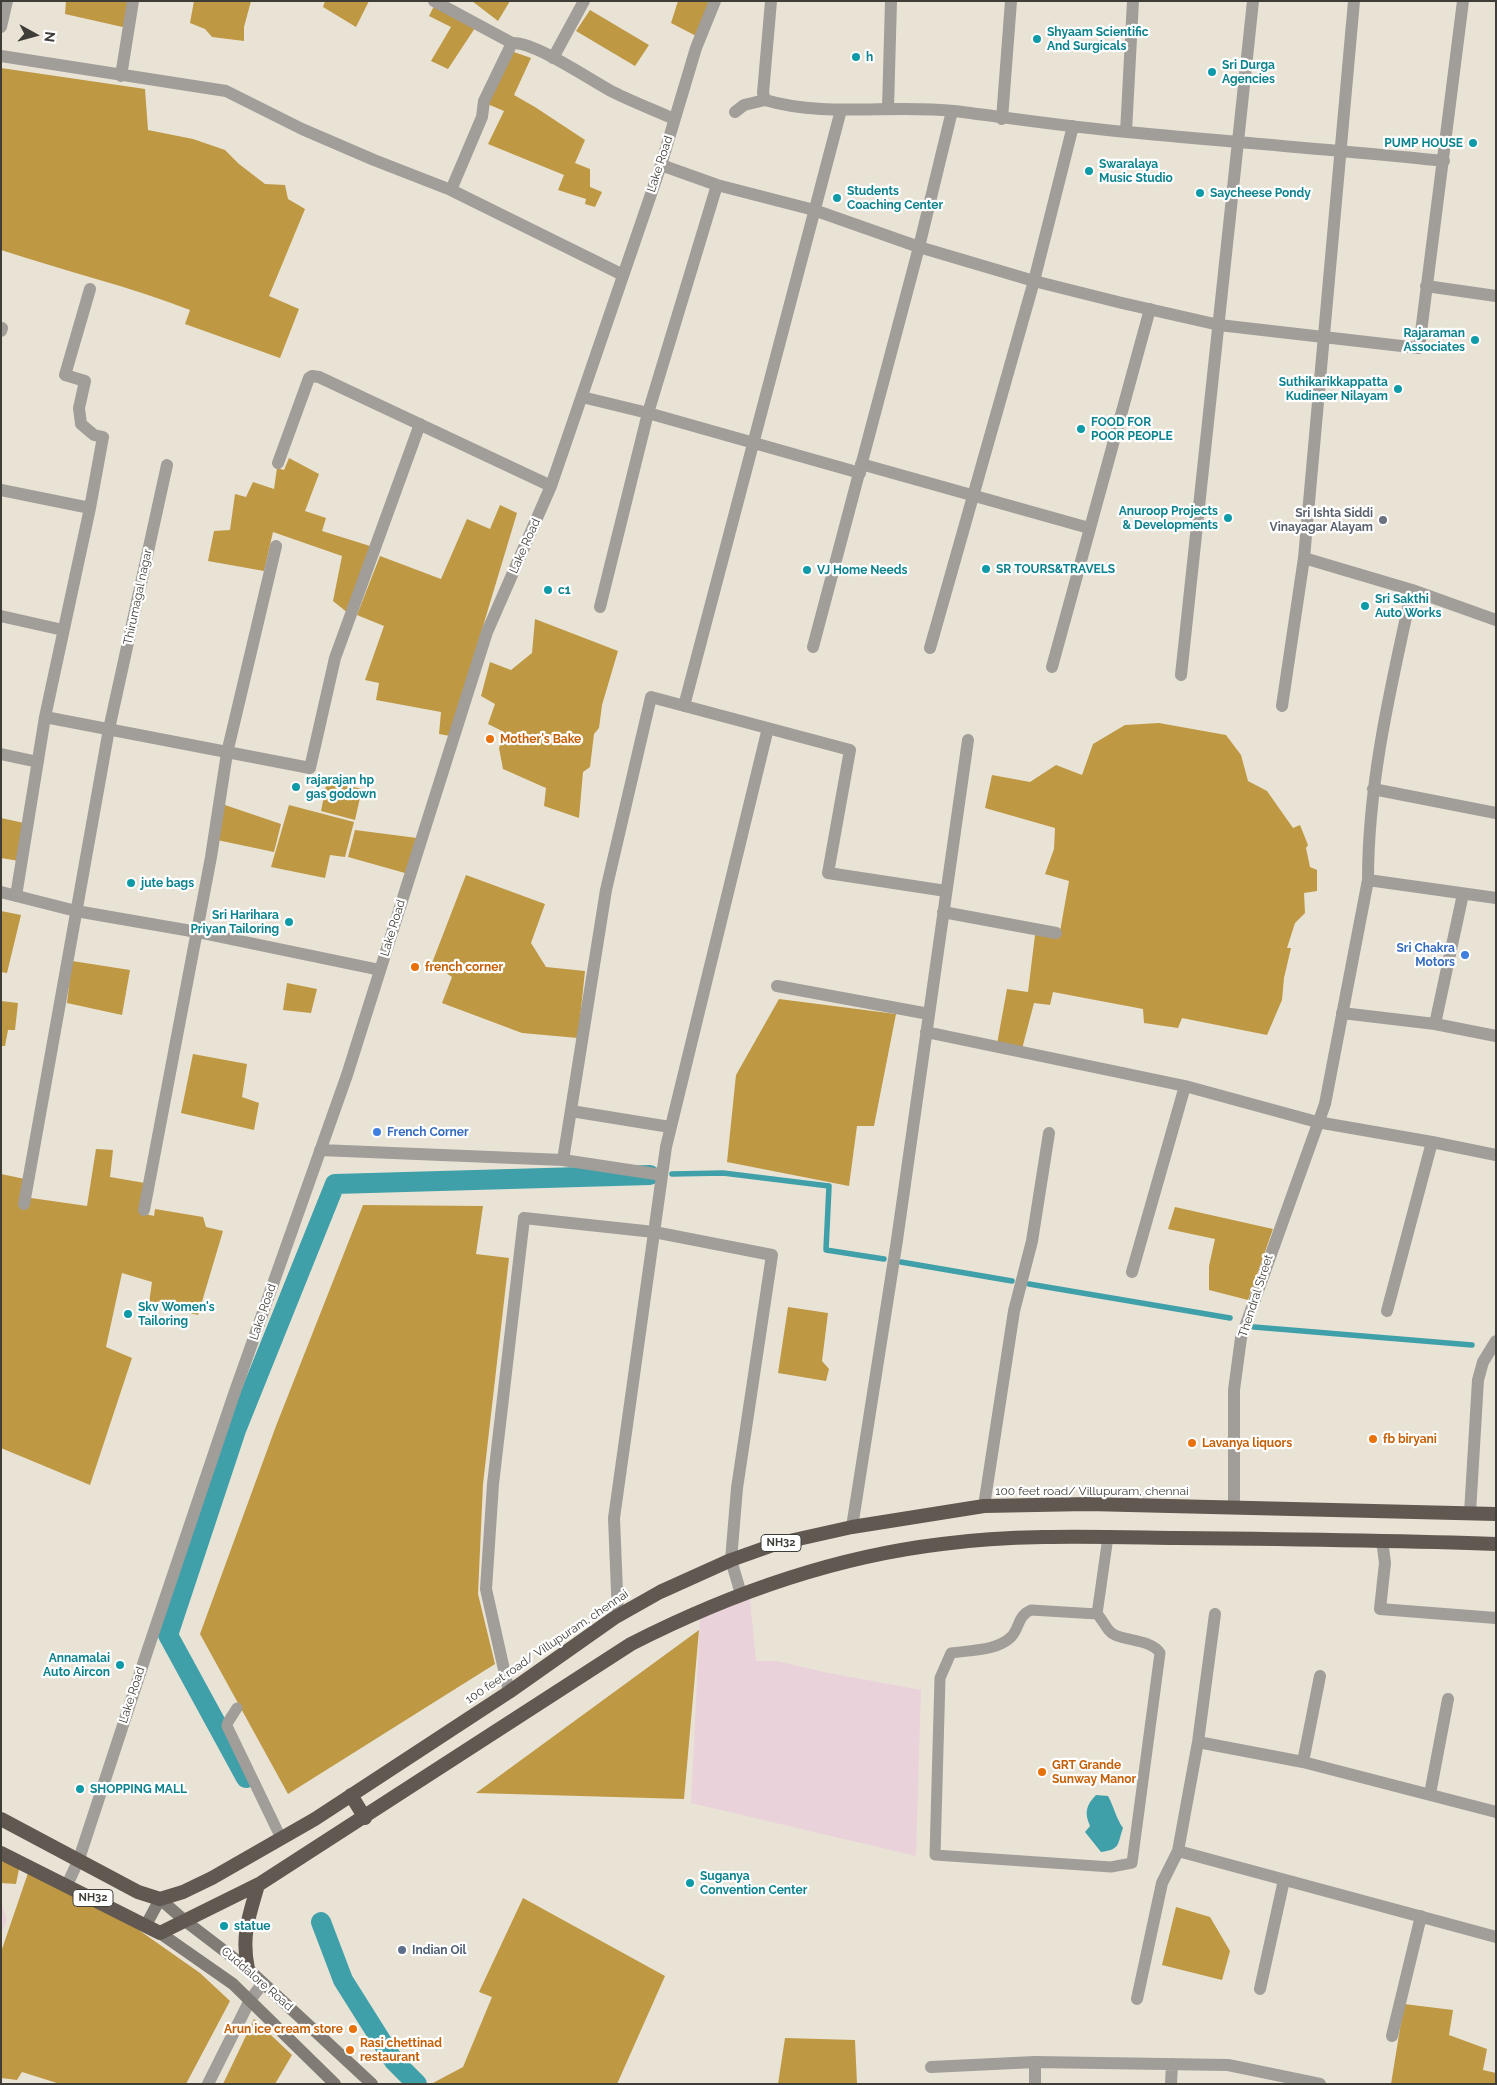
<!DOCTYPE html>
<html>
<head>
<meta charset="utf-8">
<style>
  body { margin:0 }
  #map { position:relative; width:1497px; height:2085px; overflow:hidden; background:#e9e3d6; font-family:Raleway,sans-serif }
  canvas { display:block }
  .frame { position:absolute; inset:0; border:2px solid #3f3d38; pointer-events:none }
  .north { position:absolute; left:10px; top:10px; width:50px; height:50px; -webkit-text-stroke:4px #fff; paint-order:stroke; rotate:97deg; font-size:14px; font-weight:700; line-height:20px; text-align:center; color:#3f3d38 }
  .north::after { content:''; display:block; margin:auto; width:18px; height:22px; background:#3f3d38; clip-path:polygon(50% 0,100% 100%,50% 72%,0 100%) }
</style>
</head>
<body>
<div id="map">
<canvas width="1497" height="2085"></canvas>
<div class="frame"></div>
<div class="north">N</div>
</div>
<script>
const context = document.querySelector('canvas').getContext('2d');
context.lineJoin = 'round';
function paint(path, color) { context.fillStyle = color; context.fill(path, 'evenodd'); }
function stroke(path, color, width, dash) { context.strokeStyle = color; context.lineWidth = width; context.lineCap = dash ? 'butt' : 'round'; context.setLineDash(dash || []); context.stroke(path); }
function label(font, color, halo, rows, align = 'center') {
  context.font = font + ' Raleway,sans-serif'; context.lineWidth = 4.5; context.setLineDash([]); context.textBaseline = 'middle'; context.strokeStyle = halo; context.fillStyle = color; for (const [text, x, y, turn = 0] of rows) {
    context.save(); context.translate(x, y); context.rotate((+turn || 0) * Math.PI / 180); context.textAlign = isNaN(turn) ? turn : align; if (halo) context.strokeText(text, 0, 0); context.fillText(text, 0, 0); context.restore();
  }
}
paint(new Path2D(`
  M1,1901L7,1920L1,1935Z`), '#ebd2da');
paint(new Path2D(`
  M750,1599L756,1661H777L829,1673L921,1690L916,1856L691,1803L700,1617Z`), '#ead2db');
paint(new Path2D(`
  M66,1H120L131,3L127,28L65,14Z
  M194,1H251L244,27V41L212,37L205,29L190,23Z
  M325,1H369L356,27L323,7Z
  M472,1H510L498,21Z
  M678,1H714L700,38L671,23Z
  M434,6L475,28L448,69L431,61L451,27L429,16Z
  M590,10L649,45L635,66L576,31Z
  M511,51L531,58L514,95L535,107L585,140L575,163L590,169V187L602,192L595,207L585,204L586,199L558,190L564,175L488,144L504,111L485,103Z
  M1,68L145,89L148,130L193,139L225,150L239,164L265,184L285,185L288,199L305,209L269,296L299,309L280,358L185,324L190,310C129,286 64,271 1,250Z
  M289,458L319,474L305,511L326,518L322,531L370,546L348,613L333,601L342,556L273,532L264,571L208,561L214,531L230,530L235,494L246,497L253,482L274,489L277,468L284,470Z
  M500,505L517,513L450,736L439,734L441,712L376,700L379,683L365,680L384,626L357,615L380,556L441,579L467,519L490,529Z
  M535,619L618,651L602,705L599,728L594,734L590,767L583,772L579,818L544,806L546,788L503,769L499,748L504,732L488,724L495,704L481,696L490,662L511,670L532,653Z
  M1159,723L1226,735L1241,755L1248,781L1267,791L1293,828L1300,825L1308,845L1306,848L1310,867L1317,870V891L1304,893L1305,913L1295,923L1287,948H1291L1284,978L1282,1000L1267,1035L1182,1018L1178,1028L1144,1023L1143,1009L1053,992L1050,1005L1034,1003L1022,1049L997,1044L1007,989L1028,992L1035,935L1059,937L1069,881L1045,874L1054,849L1055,828L985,808L992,775L1030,782L1056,765L1082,775L1093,744L1125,725Z
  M327,781L362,789L355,820L321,811Z
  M222,804L281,824L274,852L217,840Z
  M289,805L354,822L345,857L330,855L325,878L271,867Z
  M1,818L24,823L19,861L1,858Z
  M355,830L417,838L405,873L348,857Z
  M466,875L545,904L531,943L546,967L585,971L578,1038L522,1033L442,1003L452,977L432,963Z
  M1,911L21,915L7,973L1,972Z
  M72,961L130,970L122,1015L67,1003Z
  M287,983L317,989L311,1013L283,1010Z
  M779,999L896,1014L874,1126H857L849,1186L727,1162L736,1075Z
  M1,1001L18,1003L15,1030H8L5,1046H1Z
  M193,1054L247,1064L242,1097L259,1103L254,1130L181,1113Z
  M96,1149L113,1150L110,1177L145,1183L142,1213L154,1216L155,1209L203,1217L206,1227L223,1231L198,1315L149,1303L152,1282L122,1273L106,1347L132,1358L90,1485L1,1448V1174L25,1179L31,1198L87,1206Z
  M363,1205L483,1206L476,1254L509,1258L483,1484L478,1594L495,1664L288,1794L200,1634L276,1426Z
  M1175,1207L1273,1229L1248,1300L1209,1290V1266L1215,1239L1168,1229Z
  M788,1307L828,1313L822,1361L829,1369L826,1381L778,1373Z
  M699,1630L684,1799L476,1793Z
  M1,1860L19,1869L16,1884L1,1883Z
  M28,1873L136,1928L200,1973L230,2001L186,2084H60L22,2072L17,2080L1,2078V1952Z
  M523,1898L665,1976L617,2084H431L463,2067L492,1997L479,1992Z
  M1176,1907L1210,1917L1230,1951L1222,1980L1162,1965Z
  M1404,2004L1453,2010L1449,2035L1487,2049L1483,2070L1496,2073V2084H1391Z
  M254,2019L292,2055L275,2084H223Z
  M785,2038L855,2040L857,2084H778Z`), '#be9843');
paint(new Path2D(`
  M1096,1795L1108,1796C1114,1807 1116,1818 1123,1828C1117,1845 1121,1849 1101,1852L1085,1832L1090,1826C1084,1813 1086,1805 1096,1795Z`), '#40a0a9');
stroke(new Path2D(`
  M672,1174L723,1173L829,1186L826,1250L884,1259
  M901,1262L1012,1281
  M1029,1284L1230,1318
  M1254,1327L1472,1345`), '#40a0a9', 5.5);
stroke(new Path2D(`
  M246,1778L168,1635L236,1430L335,1184L650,1175
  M321,1922L343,1980L394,2061L417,2084`), '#40a0a9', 20);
stroke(new Path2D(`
  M1031,1610L1097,1614C1104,1621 1107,1632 1115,1635C1128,1641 1152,1640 1160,1653L1132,1863L1111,1867L935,1855L940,1678L951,1653C970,1650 997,1651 1011,1637C1020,1628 1017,1616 1031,1610Z
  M1097,1614L1108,1537
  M237,1708L228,1722L227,1726L281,1838`), '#a19d99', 11);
stroke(new Path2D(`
  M434,1L512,43
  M771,1L763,93L765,100C826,118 891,104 954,111C1011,118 1069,127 1127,132C1232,142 1338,150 1444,161
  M1,27L7,1
  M1,56L226,91L302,129L374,160L451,190L623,275
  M553,58L584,1
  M121,76L133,1
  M888,108L891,1
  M735,112L744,105L765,100
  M1002,119L1011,1
  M1126,132L1133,1
  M661,165L717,185L814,210L919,247L1034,281L1122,303L1219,325L1419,348L1463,1
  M451,190L482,117L484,101L512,43C534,41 592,81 613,92C633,102 654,110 674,119
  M1426,286L1496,296
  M1,331L2,328
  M582,397L648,413L860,473
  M278,463L309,378L312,376L319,377L551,486
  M861,464L1089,528
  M1,490L90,508
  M1304,558L1412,590L1496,620
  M600,607L648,413L717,185
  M1,616L63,630
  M813,647L919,247L952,111
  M930,648L1034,281L1073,126
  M1052,667L1150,309
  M1181,675L1253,1
  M684,706L841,110
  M1282,706L1304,558L1354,1
  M45,717L310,768L335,658L420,424
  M1,754L38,762
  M1373,789L1496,813
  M1368,880L1496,898
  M1,892L76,911L197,932L380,970
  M16,896L45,717L90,508L103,437L94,435L81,424L79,408L85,381L65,375L90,289
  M943,912L1056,933
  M777,986L929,1014
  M1342,1013L1435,1024L1496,1036
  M1435,1024L1463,894
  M926,1032L1185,1086L1317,1122L1432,1142L1496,1155
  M571,1111L670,1127
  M320,1150L563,1160L606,890L651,697L850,750L828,873L946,891
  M563,1160L662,1175
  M24,1204L109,729L167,465
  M144,1210L211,857L227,753L276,546
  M1132,1272L1185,1086
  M1387,1311L1432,1142
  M984,1506L1014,1311L1032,1241L1049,1133
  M1234,1507V1390L1241,1338L1325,1104L1368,880C1368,782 1391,686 1412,590
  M1470,1513L1478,1380L1483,1362L1496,1341
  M852,1527L897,1240L968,740
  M1382,1540L1385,1563L1380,1609L1496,1618
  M618,1616L614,1518L666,1147L768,728
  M509,1692L486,1589L493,1484L524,1218L654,1232L772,1255L737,1488L731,1560L741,1594
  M1198,1742L1303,1762L1496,1812
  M1303,1762L1320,1676
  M1430,1794L1448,1699
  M1178,1851L1496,1937
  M67,1885L79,1859L148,1649L233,1397L347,1075L487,632L551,486L661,165L696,48L715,1
  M1260,1989L1284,1880
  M1137,1999L1162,1883L1178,1851L1198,1742L1215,1614
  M1392,2036L1421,1916
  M1035,2062V2084
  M931,2067L1035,2062L1228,2065L1320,2084
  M208,2084L250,2000L263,1983
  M1171,2084L1172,2064`), '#a19d99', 12);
stroke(new Path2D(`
  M146,1925L160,1899L184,1920L248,1969L372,2084
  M160,1933L233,1984L335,2084`), '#817b75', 12);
stroke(new Path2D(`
  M351,1795L365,1818
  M1,1819L138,1892L160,1899L183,1892L212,1878L315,1819L509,1692L614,1618L660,1592L731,1560L776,1544L852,1527L984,1506L1088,1504L1496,1514
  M1,1853L160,1933L261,1883L631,1644C729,1594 833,1557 942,1544C1019,1534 1099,1537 1177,1538C1283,1539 1389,1540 1496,1544
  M248,1969C241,1936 249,1916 258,1885`), '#615951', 14);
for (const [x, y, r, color] of [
  [1037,39,5,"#0f9aa8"],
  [856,57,5,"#0f9aa8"],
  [1212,72,5,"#0f9aa8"],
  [1473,143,5,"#0f9aa8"],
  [1089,171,5,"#0f9aa8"],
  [1200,193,5,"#0f9aa8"],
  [837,198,5,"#0f9aa8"],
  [1475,340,5,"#0f9aa8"],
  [1398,389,5,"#0f9aa8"],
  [1081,429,5,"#0f9aa8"],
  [1228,518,5,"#0f9aa8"],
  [1383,520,5,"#6b7280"],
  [986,569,5,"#0f9aa8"],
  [807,570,5,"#0f9aa8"],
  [548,590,5,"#0f9aa8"],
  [1365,606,5,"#0f9aa8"],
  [490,739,5,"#e8710a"],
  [296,787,5,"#0f9aa8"],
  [131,883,5,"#0f9aa8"],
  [289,922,5,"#0f9aa8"],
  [1465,955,5,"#3f7fe0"],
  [415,967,5,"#e8710a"],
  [377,1132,5,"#3f7fe0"],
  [128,1314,5,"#0f9aa8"],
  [1373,1439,5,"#e8710a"],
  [1192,1443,5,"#e8710a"],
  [120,1665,5,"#0f9aa8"],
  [1042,1772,5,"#e8710a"],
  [80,1789,5,"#0f9aa8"],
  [690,1883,5,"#0f9aa8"],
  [224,1926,5,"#0f9aa8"],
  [402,1950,5,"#5c6f8a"],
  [353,2029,5,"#e8710a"],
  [350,2050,5,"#e8710a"]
]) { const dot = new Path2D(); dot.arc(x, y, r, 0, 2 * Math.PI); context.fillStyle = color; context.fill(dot); stroke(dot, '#fff', 2); }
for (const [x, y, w] of [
  [781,1543,40],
  [93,1898,40]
]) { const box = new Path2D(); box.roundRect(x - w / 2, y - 8.5, w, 17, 4); context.fillStyle = '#fff'; context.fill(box); stroke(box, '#3f3d38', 1); }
label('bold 11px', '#3f3d38', null, [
  ["NH32",781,1543],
  ["NH32",93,1898]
]);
label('bold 12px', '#0d838f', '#fff', [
  ["Shyaam Scientific",1047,32],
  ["And Surgicals",1047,46],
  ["h",866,57],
  ["Sri Durga",1222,65],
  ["Agencies",1222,79],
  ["PUMP HOUSE",1463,143,"right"],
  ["Swaralaya",1099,164],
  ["Music Studio",1099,178],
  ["Students",847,191],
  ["Coaching Center",847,205],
  ["Saycheese Pondy",1210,193],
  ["Rajaraman",1465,333,"right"],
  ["Associates",1465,347,"right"],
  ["Suthikarikkappatta",1388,382,"right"],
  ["Kudineer Nilayam",1388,396,"right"],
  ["FOOD FOR",1091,422],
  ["POOR PEOPLE",1091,436],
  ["Anuroop Projects",1218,511,"right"],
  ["& Developments",1218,525,"right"],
  ["SR TOURS&TRAVELS",996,569],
  ["VJ Home Needs",817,570],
  ["c1",558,590],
  ["Sri Sakthi",1375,599],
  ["Auto Works",1375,613],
  ["rajarajan hp",306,780],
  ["gas godown",306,794],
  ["jute bags",141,883],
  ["Sri Harihara",279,915,"right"],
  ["Priyan Tailoring",279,929,"right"],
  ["Skv Women's",138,1307],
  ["Tailoring",138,1321],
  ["Annamalai",110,1658,"right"],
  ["Auto Aircon",110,1672,"right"],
  ["SHOPPING MALL",90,1789],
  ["Suganya",700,1876],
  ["Convention Center",700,1890],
  ["statue",234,1926]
], 'left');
label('12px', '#3f3d38', '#fff', [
  ["Lake Road",660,164,-72],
  ["Lake Road",525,546,-66],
  ["Thirumagal nagar",138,597,-78],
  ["Lake Road",393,928,-73],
  ["Thendral Street",1256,1296,-72],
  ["Lake Road",263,1312,-71],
  ["100 feet road/ Villupuram, chennai",1092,1491],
  ["100 feet road/ Villupuram, chennai",547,1647,-34],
  ["Lake Road",132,1695,-72],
  ["Cuddalore Road",257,1979,41]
]);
label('bold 12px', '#5b616d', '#fff', [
  ["Sri Ishta Siddi",1373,513],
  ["Vinayagar Alayam",1373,527]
], 'right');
label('bold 12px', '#c56008', '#fff', [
  ["Mother's Bake",500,739],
  ["french corner",425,967],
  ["fb biryani",1383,1439],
  ["Lavanya liquors",1202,1443],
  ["GRT Grande",1052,1765],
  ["Sunway Manor",1052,1779],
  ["Arun ice cream store",343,2029,"right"],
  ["Rasi chettinad",360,2043],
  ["restaurant",360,2057]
], 'left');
label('bold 12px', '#366cbe', '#fff', [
  ["Sri Chakra",1455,948],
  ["Motors",1455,962],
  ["French Corner",387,1132,"left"]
], 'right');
label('bold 12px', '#4e5e75', '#fff', [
  ["Indian Oil",412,1950]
], 'left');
</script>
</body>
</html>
